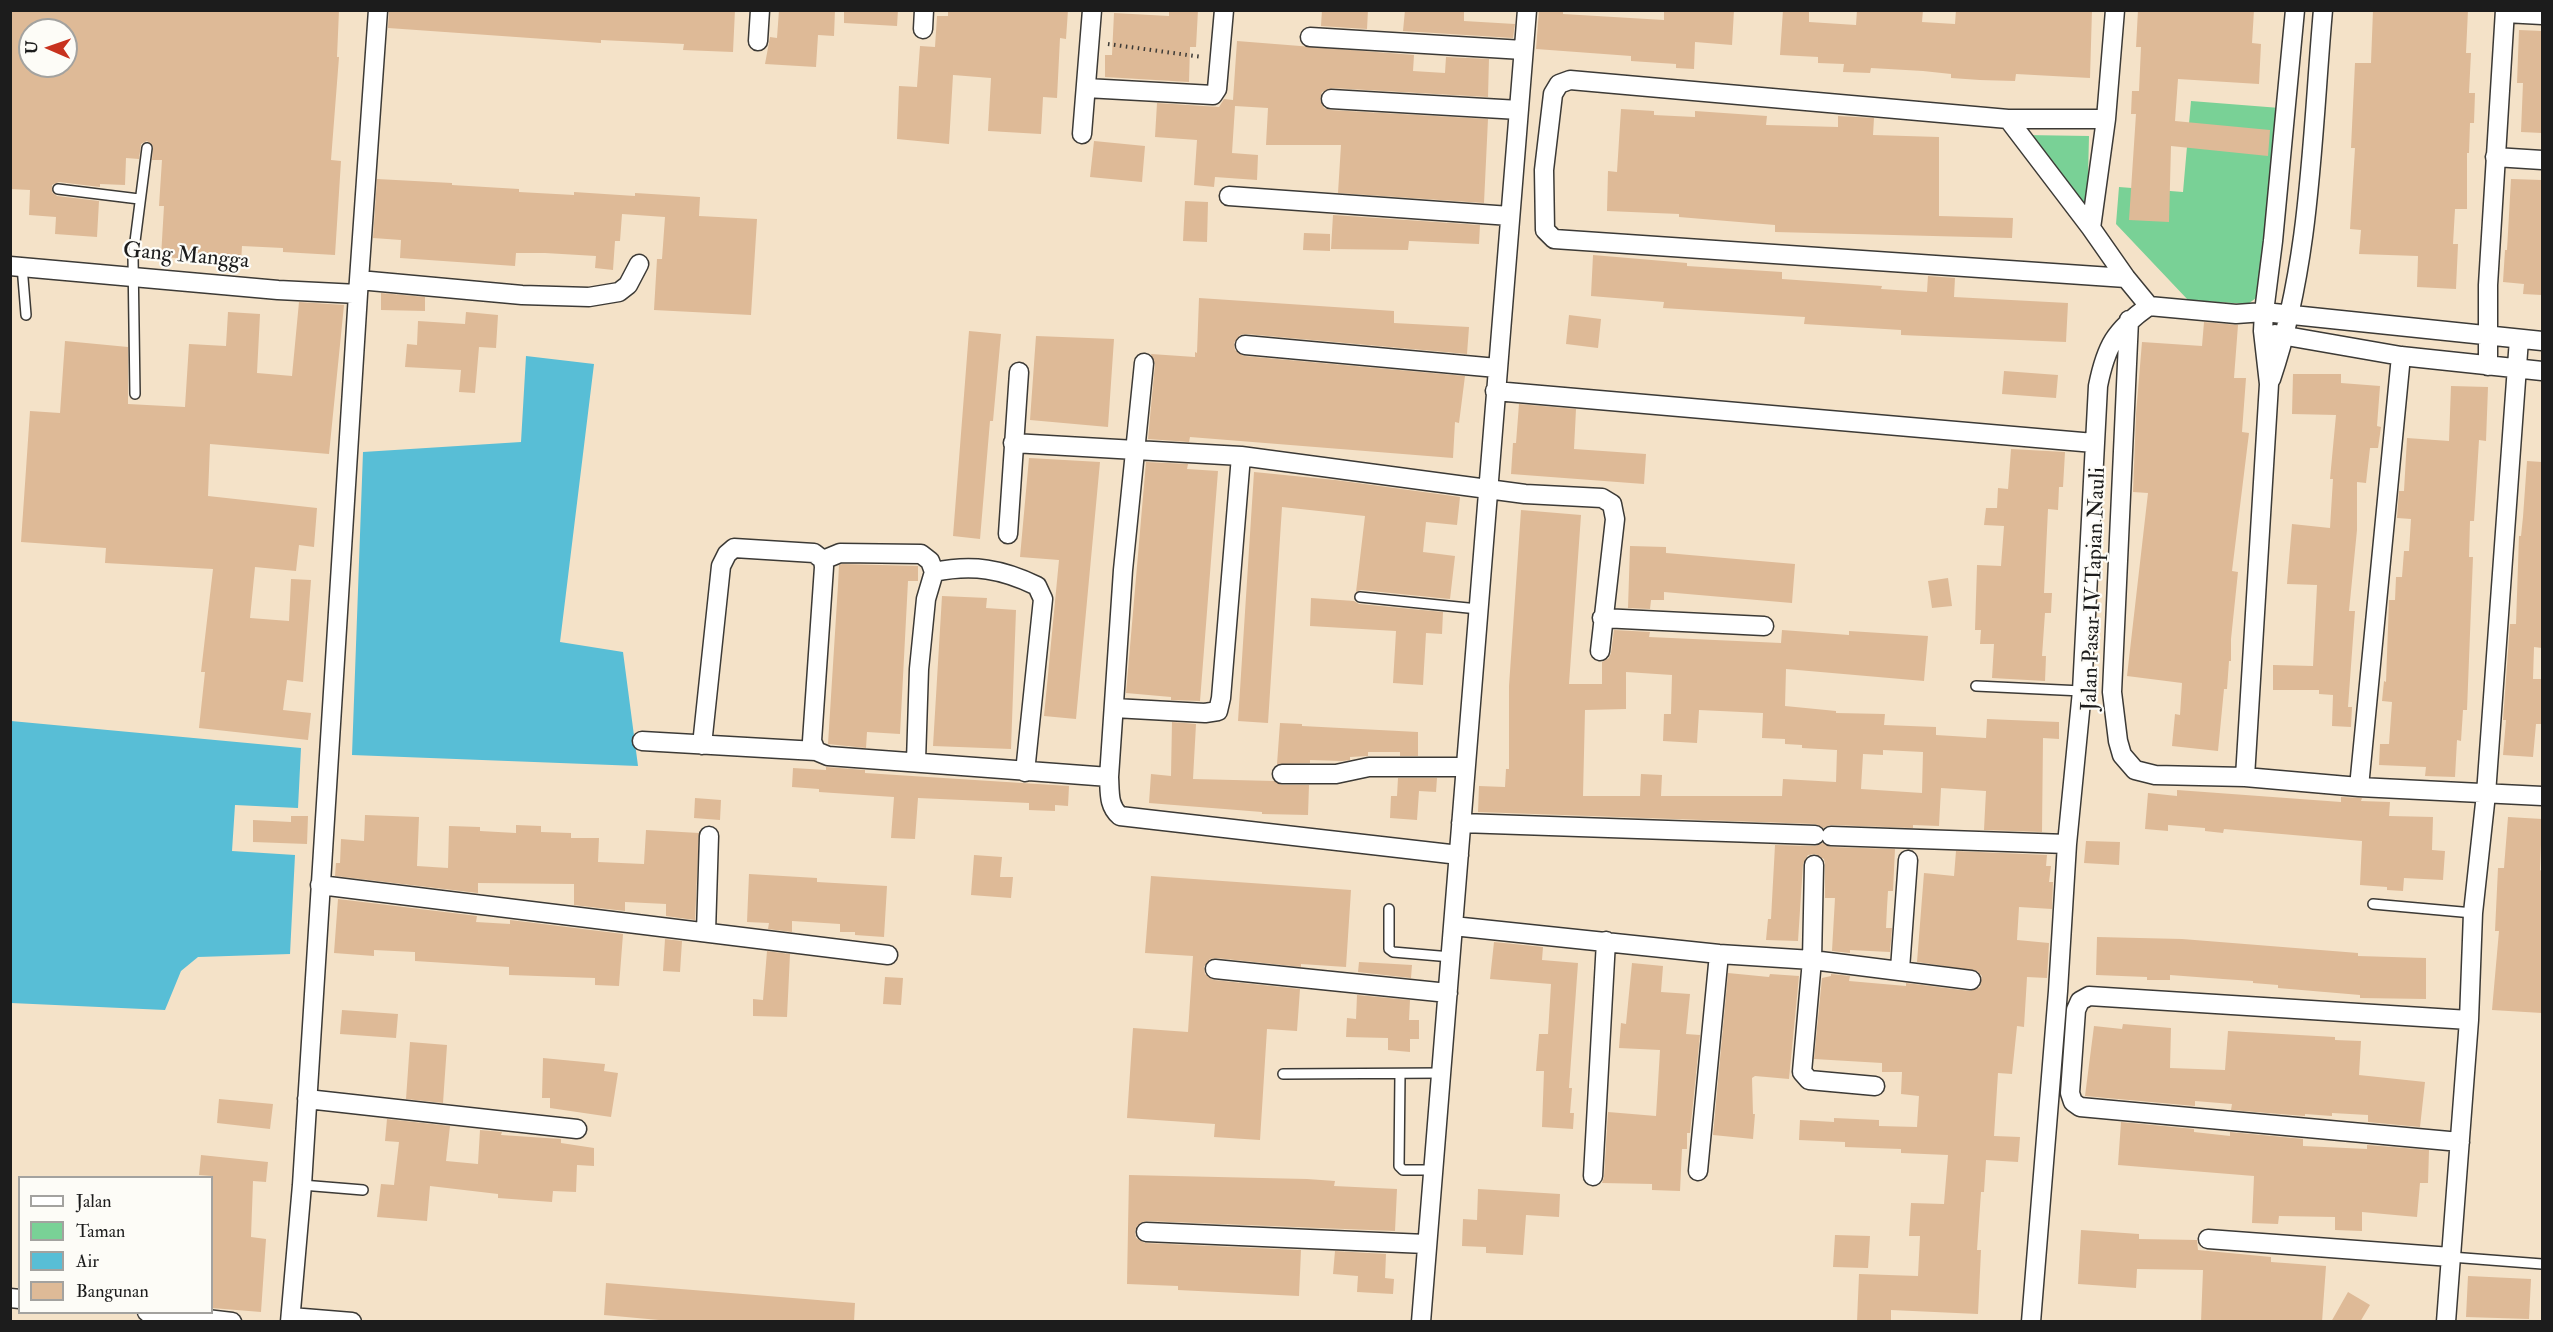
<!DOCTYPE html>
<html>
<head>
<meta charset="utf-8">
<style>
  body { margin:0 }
  #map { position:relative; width:2553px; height:1332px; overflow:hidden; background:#f4e2c8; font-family:"IM FELL Double Pica",serif }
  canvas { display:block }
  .frame { position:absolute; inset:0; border:12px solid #1c1c1c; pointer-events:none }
  .legend { position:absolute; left:18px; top:1176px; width:195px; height:138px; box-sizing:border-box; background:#fdfcf7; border:2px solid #a3a29f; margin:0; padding:8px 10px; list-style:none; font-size:18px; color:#1c1c1c }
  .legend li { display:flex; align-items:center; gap:12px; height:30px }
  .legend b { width:30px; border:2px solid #a3a29f }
  .north { position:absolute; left:18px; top:18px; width:60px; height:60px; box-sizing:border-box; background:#fdfcf7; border:2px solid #a3a29f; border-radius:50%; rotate:272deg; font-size:16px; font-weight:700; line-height:24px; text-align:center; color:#1c1c1c }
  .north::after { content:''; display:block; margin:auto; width:21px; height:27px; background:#c8321e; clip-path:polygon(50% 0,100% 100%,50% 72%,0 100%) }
</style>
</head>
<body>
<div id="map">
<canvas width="2553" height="1332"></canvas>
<div class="frame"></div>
<ul class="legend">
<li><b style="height:8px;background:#fff"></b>Jalan</li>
<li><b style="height:16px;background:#79d196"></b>Taman</li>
<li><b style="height:16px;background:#58bed6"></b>Air</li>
<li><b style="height:16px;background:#deba97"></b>Bangunan</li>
</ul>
<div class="north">U</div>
</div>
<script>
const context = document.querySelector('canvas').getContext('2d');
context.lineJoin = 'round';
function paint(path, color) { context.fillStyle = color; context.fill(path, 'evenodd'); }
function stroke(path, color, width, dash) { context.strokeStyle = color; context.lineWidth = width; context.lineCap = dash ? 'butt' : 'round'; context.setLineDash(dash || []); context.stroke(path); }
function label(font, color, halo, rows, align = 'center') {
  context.font = font + ' "IM FELL Double Pica",serif'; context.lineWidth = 4.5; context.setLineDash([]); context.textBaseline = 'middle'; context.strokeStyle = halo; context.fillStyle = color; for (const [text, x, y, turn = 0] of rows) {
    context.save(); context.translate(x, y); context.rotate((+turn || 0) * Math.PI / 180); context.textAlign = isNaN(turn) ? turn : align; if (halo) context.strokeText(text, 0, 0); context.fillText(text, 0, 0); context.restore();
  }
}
paint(new Path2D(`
  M2191,101L2280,108L2264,292L2248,304L2188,300L2116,224L2119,187L2183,192Z
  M2025,135L2089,136L2087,217Z`), '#79d196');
paint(new Path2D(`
  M526,356L594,364L560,642L623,652L638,766L352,755L363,452L521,442Z
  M11,721L301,748L298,808L235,805L232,851L295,855L290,954L198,957L181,971L165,1010L11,1003Z`), '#58bed6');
paint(new Path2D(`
  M10,10H339L337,57H339L331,160L341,161L335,255L283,252V248L242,246L241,262L161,257L164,206H159L162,160H152L153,146L147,141L141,144L139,159L126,158L125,185L100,184V187L59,182L52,185V192L57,196L99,201L97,237L55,234L56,217L29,215L30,190L10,189ZM30,30H66V70L30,68Z
  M389,10H735L733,52L683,50L684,44L601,40V43L573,41L388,28Z
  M779,10H835L834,36L818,35L816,67L765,64L770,37L777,38Z
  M844,10H898L897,26L844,23Z
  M948,10H1068L1066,39L1060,38L1057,98L1043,97L1041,134L988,131L991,78L953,75L949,144L897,139L899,86L917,87L920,46L935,47L937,16H948Z
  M1169,10H1198L1196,47H1190L1189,82L1105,77V55H1112L1114,13L1169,16Z
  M1322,10H1368L1367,29L1321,26Z
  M1405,10H1464V21L1515,24L1513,38L1403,31Z
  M1539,10H1563V14L1664,20V10H1734L1732,45L1695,42L1694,69L1676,68V64L1631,61V56L1536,49Z
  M1783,10H1809V22L1856,25L1857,10H1923L1922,22L1955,24L1956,10H2092L2090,78L2016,74L2015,81L1980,80L1951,78V74L1923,71L1871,68L1870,73L1843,72L1844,64L1818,63V57L1780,55Z
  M2138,10H2254L2252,43L2261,44L2259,84L2178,79L2175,121L2270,130L2268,156L2171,146L2169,222L2129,220L2136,114H2131L2132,91H2139L2141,47H2136Z
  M2373,10H2468L2466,53H2471L2469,93H2475L2474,123H2470L2469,153H2467V209H2455L2453,244H2458L2456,289L2417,287L2418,256L2359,254L2361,230L2350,229L2355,148H2351L2355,63H2371Z
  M2519,30L2542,31V133L2521,132L2523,83H2517Z
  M1237,41L1414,55L1413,71L1445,73L1446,57L1489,59L1488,97L1332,88L1322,92L1320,99L1324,108L1330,110L1488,119L1484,203L1338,193L1341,145H1266L1268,108L1235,106L1232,153L1258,155L1257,180L1215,177L1214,187L1194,185L1197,140L1155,137L1157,103L1219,107L1224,99L1233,100Z
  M1621,109L1654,111V115L1695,117V111L1767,116L1766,125L1838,127V116L1874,118L1873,135L1939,137V216L2013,218L2012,238L1775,232V225L1679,217V214L1607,211L1608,171L1617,172Z
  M1094,141L1145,146L1142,182L1090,177Z
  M377,179L452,183V185L519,189V192L574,195V192L635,196V193L700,197L699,216L757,219L751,315L654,310L657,259H662L665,217L622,214L620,241H615L613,270L595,268L596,256L545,253H516L515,266L400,258L401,240L373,238Z
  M2511,179L2542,180V295L2523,294L2524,284L2503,282L2505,250H2507Z
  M1185,201L1208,202L1207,242L1183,241Z
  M1333,215L1480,225L1479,244L1409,241L1408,250L1331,249Z
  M1304,233L1330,234V251L1303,250Z
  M1593,255L1687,263V266L1782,272V279L1882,286L1881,289L1927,292L1928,276L1955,278L1954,297L2068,303L2066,342L1901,335V330L1804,324L1805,317L1663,308L1664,302L1591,296Z
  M381,293L425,297V311L381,310Z
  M1199,298L1394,311V323L1469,327L1467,354L1246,334L1240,335L1234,343L1235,350L1244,356L1465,376L1459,423L1455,422L1453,458L1190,437L1189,442L1148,439L1155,364L1151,354L1195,357V352L1197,353Z
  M299,302L344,305L329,454L210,444L208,496L317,508L314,547L299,545L296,571L255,567L250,618L289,621L291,579L311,580L303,682L287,680L283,710L311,713L308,740L199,728L205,672H201L213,569L105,563L106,548L21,542L30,411L60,413L65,341L128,347V404L185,407L189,344L226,346L228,312L260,314L257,373L292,376Z
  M466,312L498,315L496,348L479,347L475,393L459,392L461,370L405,367L407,344L417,345L418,321L465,324Z
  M1569,315L1601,319L1598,348L1566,344Z
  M2204,322L2238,325L2234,378H2246L2242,432L2249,433L2232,571L2238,572L2231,639V661H2229L2227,689H2224L2218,751L2172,746L2175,714L2180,715L2182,683L2127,676L2148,493L2133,492L2136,414L2142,342L2202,346Z
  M969,331L1001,334L993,421H990L980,539L953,536Z
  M1036,336L1114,339L1108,427L1030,420Z
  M2004,371L2058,375L2056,398L2002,394Z
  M2293,374H2341V383L2380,386L2377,426L2381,427L2378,448H2370L2366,483L2357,482V530L2349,611H2355L2348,707H2352L2351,727L2332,726L2333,695L2319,694V690H2273V665L2313,666L2317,585L2287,584L2292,524L2330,528L2333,479H2330L2336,415L2292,414Z
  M2451,386L2488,387L2486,441L2479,440L2474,521H2470L2469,557H2473L2467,710H2463L2461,741L2457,740L2455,777L2425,776L2426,767L2379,765L2380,744H2389L2392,702L2382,701L2384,681L2386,682L2389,600H2395L2396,577H2402L2404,551H2409L2411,519L2397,518L2399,491H2404L2407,438L2449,441Z
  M1519,404L1576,409L1574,449L1646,454L1644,484L1511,474L1513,443H1516Z
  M2011,449L2065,452L2063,487H2059L2058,510L2048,509L2044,593H2052L2051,613H2045L2042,656H2046L2045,681L1992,678L1994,644H1980L1981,630H1975L1977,565L2001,566L2004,526L1984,525L1986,508H1997L1998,488L2008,489Z
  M1029,458L1100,462L1076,719L1044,716L1059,560L1020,557Z
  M2527,461L2542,462V648L2534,647L2533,679H2542V724H2536L2533,757L2503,755L2506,720H2503L2510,624H2516L2519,536H2521L2523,517Z
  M1146,462L1188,464L1187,469L1218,471L1200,701L1171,700V697L1126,693Z
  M1254,472L1335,480L1460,497L1457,525L1426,522L1423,552L1455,556L1450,599L1361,590L1356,592L1365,516L1282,507L1268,723L1238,721Z
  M1521,510L1581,515L1569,684H1602V662L1609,658L1611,653L1614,630L1650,632L1649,637L1781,643L1782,630L1849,635V631L1928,636L1924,681L1786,669L1785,706L1836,711V713L1885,714L1884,725L1936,727V735L1986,738L1987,719L2059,722V739L2043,738L2042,832L1984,830L1986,791L1941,788L1939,826L1913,825V828L1831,825L1823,828L1815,824L1478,812L1479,786L1505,787L1506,769H1509V686ZM1626,672L1672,675L1671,714H1664L1663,741L1697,743L1699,710L1763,713L1762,738L1785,739V744L1802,745V748L1837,750L1836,782L1783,779L1782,796H1661L1662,775L1641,774L1640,796H1583L1585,710L1626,709ZM1883,750L1923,752L1922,793L1861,789L1863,754L1883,755Z
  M1630,546L1666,547V553L1795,564L1792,603L1664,592V600H1651L1650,609L1628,608Z
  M842,564L918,566V581H908L900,734L867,732L866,748L828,744L838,585L839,565Z
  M1948,578L1952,606L1932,608L1928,581Z
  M942,596L987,598L986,608L1016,610L1011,749L933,746Z
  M1311,598L1354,601L1359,604L1443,612L1442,634L1426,633L1423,685L1393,683L1396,631L1310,626Z
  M1172,722L1196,724L1193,779L1274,781L1282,785H1309L1308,815L1262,814V812L1149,803L1151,774L1171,776Z
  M1280,723L1302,724V726L1418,732V756H1400V752H1368V756L1350,757V760L1342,761L1310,760V763L1277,764Z
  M826,767L865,770V773L1069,786L1068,806L1055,805V811L1029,810V803L918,798L915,839L891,838L894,797L819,792V789L792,787L793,768L826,770Z
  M1398,778H1437L1436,792L1419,791L1417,820L1390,818L1391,796H1397Z
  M2177,790L2341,802V797L2362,798L2361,801L2390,802L2389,816L2433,817L2432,850L2445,851L2443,880L2404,878L2403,891L2387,890V887L2360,885L2362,841L2224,829L2223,833L2205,831V828L2168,825V831L2145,829L2148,793L2177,796Z
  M695,798L721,800L720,820L694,818Z
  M365,815L419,817L417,866L448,868L449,826L480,827V831L516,833V825L541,826V832L571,833V838H599L598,862L644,864L646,830L699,833L695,920L666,916V904L625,902V911L574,905V884L478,883V893L335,876L336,863H340L341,839L364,841Z
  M291,816H308L307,844L253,842V820L291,822Z
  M2508,817L2542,819L2540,870L2542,871V1013L2492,1010L2499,931H2495L2498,868H2504Z
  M2086,841L2120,842L2119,865L2084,863Z
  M1823,843L1831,847L1895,849L1893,891H1888L1887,907L1886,928H1892L1890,952L1850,950V953L1832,951L1835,898H1825V865L1824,859L1815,854L1808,855L1803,864L1798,941L1766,940L1768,919H1771L1775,845L1815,846Z
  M1956,851L2047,855L2046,866H2051L2049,882H2053L2052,909L2019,907L2017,940L2049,943L2047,978L2027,977L2024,1027L2017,1026L2012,1074L1998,1073L1994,1136L2020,1137L2018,1162L1986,1160L1984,1192H1981L1977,1250H1981L1978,1314L1891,1310V1322H1857L1859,1274L1918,1276L1920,1236H1909L1911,1203L1944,1204L1948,1155L1901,1153V1149L1845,1147V1142L1799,1140L1800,1120L1834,1122V1118L1879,1120V1126L1917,1127L1919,1096L1901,1094L1902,1072H1882V1063L1814,1059L1822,978L1831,976V974L1850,976L1849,981L1906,986V983L1970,991L1980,987L1982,976L1977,971L1917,962L1924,873L1954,876Z
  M974,855L1002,857L1000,877H1013L1011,898L971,895Z
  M749,874L817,878V882L887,886L884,937L855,935V932H840V924L792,921V932L768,929L769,923L747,922Z
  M1151,876L1351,890L1346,967L1301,964V967L1216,958L1210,959L1204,967L1205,974L1214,980L1300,989L1297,1031L1267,1029L1260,1140L1214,1137L1215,1124L1127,1118L1133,1028L1188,1032L1193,956L1145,953Z
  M338,899L477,916L476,922L510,924V920L623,934L619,986L595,985V978L509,975V967L415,961V952L374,950V956L334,953Z
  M2097,937L2182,939L2358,953V956L2426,958V999L2360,998V995L2278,988V985L2253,983V981L2223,979L2170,975V980H2147V977L2096,975Z
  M665,939L682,941L680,972L663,971Z
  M1494,942L1543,947L1542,960L1578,963L1569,1088H1572L1570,1113H1574L1573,1129L1542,1127L1544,1071H1536L1539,1034H1548L1551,984L1490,979Z
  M767,951L790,954L787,1017L753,1016V999L763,1000Z
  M1359,962L1412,965L1411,978L1358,972Z
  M1632,963L1663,966L1661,992L1690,994L1686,1034L1700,1035L1690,1133H1687V1149H1682L1680,1191L1652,1190V1184L1602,1183L1604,1177L1608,1112L1656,1116L1660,1050L1619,1048L1621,1023L1626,1024Z
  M1728,973L1769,977L1770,974L1799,976L1789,1079L1755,1076L1752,1078L1753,1114H1755L1753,1139L1713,1135Z
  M885,977L903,978L901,1005L883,1004Z
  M1357,995L1410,1000L1409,1020H1419V1039H1410V1052L1388,1050V1038L1346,1037L1347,1018L1356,1019Z
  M342,1010L398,1014L396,1038L340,1034Z
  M2123,1024L2171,1028L2170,1068L2225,1070L2228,1031L2335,1037V1040L2361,1041L2359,1075L2425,1082L2420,1127L2368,1122V1115L2332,1113V1116L2305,1114V1116L2231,1110L2232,1104L2195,1101V1106L2085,1096L2094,1026L2122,1029Z
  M410,1042L447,1045L443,1103L406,1099Z
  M543,1058L605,1064L604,1071L618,1073L611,1117L550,1108V1098H542Z
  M219,1099L273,1104L270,1129L217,1123Z
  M387,1119L450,1126L446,1161L478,1164L480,1130L502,1132L501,1135L561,1139V1143L594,1148V1166L577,1165L576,1192L553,1191L552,1202L498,1198V1194L430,1186L427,1221L377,1217L381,1184L394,1185L399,1142L385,1141Z
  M2121,1122L2194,1129V1132L2230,1136V1132L2303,1139V1146L2367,1149V1145L2429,1150L2428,1183H2420L2417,1217L2362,1212V1231L2335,1230V1217L2279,1216L2278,1224L2252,1223L2254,1176L2118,1165Z
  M201,1155L268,1162L266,1182L253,1181L251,1237L266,1239L261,1312L212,1308V1176L199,1175Z
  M1129,1175L1307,1179L1335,1181L1334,1186L1397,1189L1395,1231L1146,1221L1137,1226L1135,1231L1136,1238L1145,1243L1301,1250L1299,1296L1178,1290V1286L1127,1284Z
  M1478,1189L1560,1194L1559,1217L1526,1215L1523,1255L1486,1253V1247L1462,1246L1463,1219L1477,1220Z
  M2081,1230L2139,1234V1239L2197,1240L2198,1250L2271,1257V1262L2326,1266L2322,1322H2201L2203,1270L2137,1269L2136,1288L2078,1284Z
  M1835,1235L1870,1236L1868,1268L1833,1267Z
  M1335,1251L1386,1254L1385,1278L1394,1279L1393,1294L1357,1292L1358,1276L1333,1274Z
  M2468,1276L2531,1279L2529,1319L2466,1317Z
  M606,1283L855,1303L854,1322H681L604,1315Z
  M2348,1292L2370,1305L2360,1322H2331Z`), '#deba97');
const lane = new Path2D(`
  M58,189L139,199
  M22,266L26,315
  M135,394L133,257L147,148
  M1360,597L1478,609
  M1976,686L2082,691
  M2373,904L2473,913
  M1389,909V949L1393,952L1451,957
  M1283,1074L1442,1073
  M1400,1074L1399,1166L1403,1170H1432
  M302,1185L363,1190
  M2451,1257L2542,1264`);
const street = new Path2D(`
  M2505,13L2542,15
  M923,29L924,10
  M1310,37L1523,50
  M758,41L760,10
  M1086,88L1213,95L1217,89L1224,10
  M1331,99L1519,110
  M2008,119H2106L2091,228
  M2106,119L2115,10
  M1082,134L1092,10
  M2495,157L2542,160
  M1229,196L1510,216
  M10,266L278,290L358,294
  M2126,278L1554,239L1545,230L1544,170L1553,94L1559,84L1570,80L2008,119L2091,228L2126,278L2149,306
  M359,280L522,295L589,297L619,292L628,285L639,264
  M2129,320L2112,692L2118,741L2122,755L2135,770L2155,775L2245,777L2359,787L2542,796
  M2275,334L2401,356L2542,371
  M1245,345L1497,368
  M2488,366V285L2505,10
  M2271,379C2311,262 2312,133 2323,10
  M1495,391L2094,443
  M1013,443L1241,456L1525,494L1602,498L1612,504L1615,519L1600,651
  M1008,534L1019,372
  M823,560L840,553L921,554L930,561L934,572L926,599L919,669L916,761
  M934,572C973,564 1002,569 1037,586L1043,599L1025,772
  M1602,618L1764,626
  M1114,708L1205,713L1218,711L1221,698L1241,456
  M642,741L816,751
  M702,745L721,566L727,554L734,548L814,553L823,560L824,567L812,741L816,751L828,756L1109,777L1123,570L1144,363
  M1282,774H1336L1369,767H1465
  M1109,777C1110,792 1108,806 1120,816L1459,855
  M2245,777L2269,384L2263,331L2264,312L2273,241L2295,10
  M2359,787L2401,356
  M1461,823L1815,835
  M1831,836L2067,844
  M1814,865L1812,960L1802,1072L1809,1080L1875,1086
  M320,885L888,955
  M1453,926L1719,954L1812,960L1971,980
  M706,932L709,836
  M1215,969L1448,993
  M1900,969L1908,860
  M307,1099L577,1129
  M2460,1142L2080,1107L2073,1102L2070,1093L2076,1010L2080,1001L2089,996L2469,1020
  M1698,1171L1719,954
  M1593,1176L1606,941
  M1146,1232L1426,1244
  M2208,1239L2451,1257
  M10,1298L20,1299
  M147,1312L232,1322
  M291,1317L352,1322
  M290,1322L302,1185L358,294L378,10
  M1421,1322L1527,10
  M2031,1322L2058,991L2067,844L2082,691L2098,386C2106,346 2115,330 2149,306L2236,314L2264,312L2542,341
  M2446,1322L2469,1020L2473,913L2486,794L2519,339`);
stroke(lane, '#3c3a36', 12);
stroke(street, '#3c3a36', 21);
stroke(new Path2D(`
  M1108,44L1202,57`), '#3c3a36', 4, [1.5, 4.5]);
stroke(lane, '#fff', 9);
stroke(street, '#fff', 18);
label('22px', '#1c1c1c', '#fdfcf7', [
  ["Gang Mangga",186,257,5],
  ["Jalan Pasar IV Tapian Nauli",2095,589,-88]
]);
</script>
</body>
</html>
